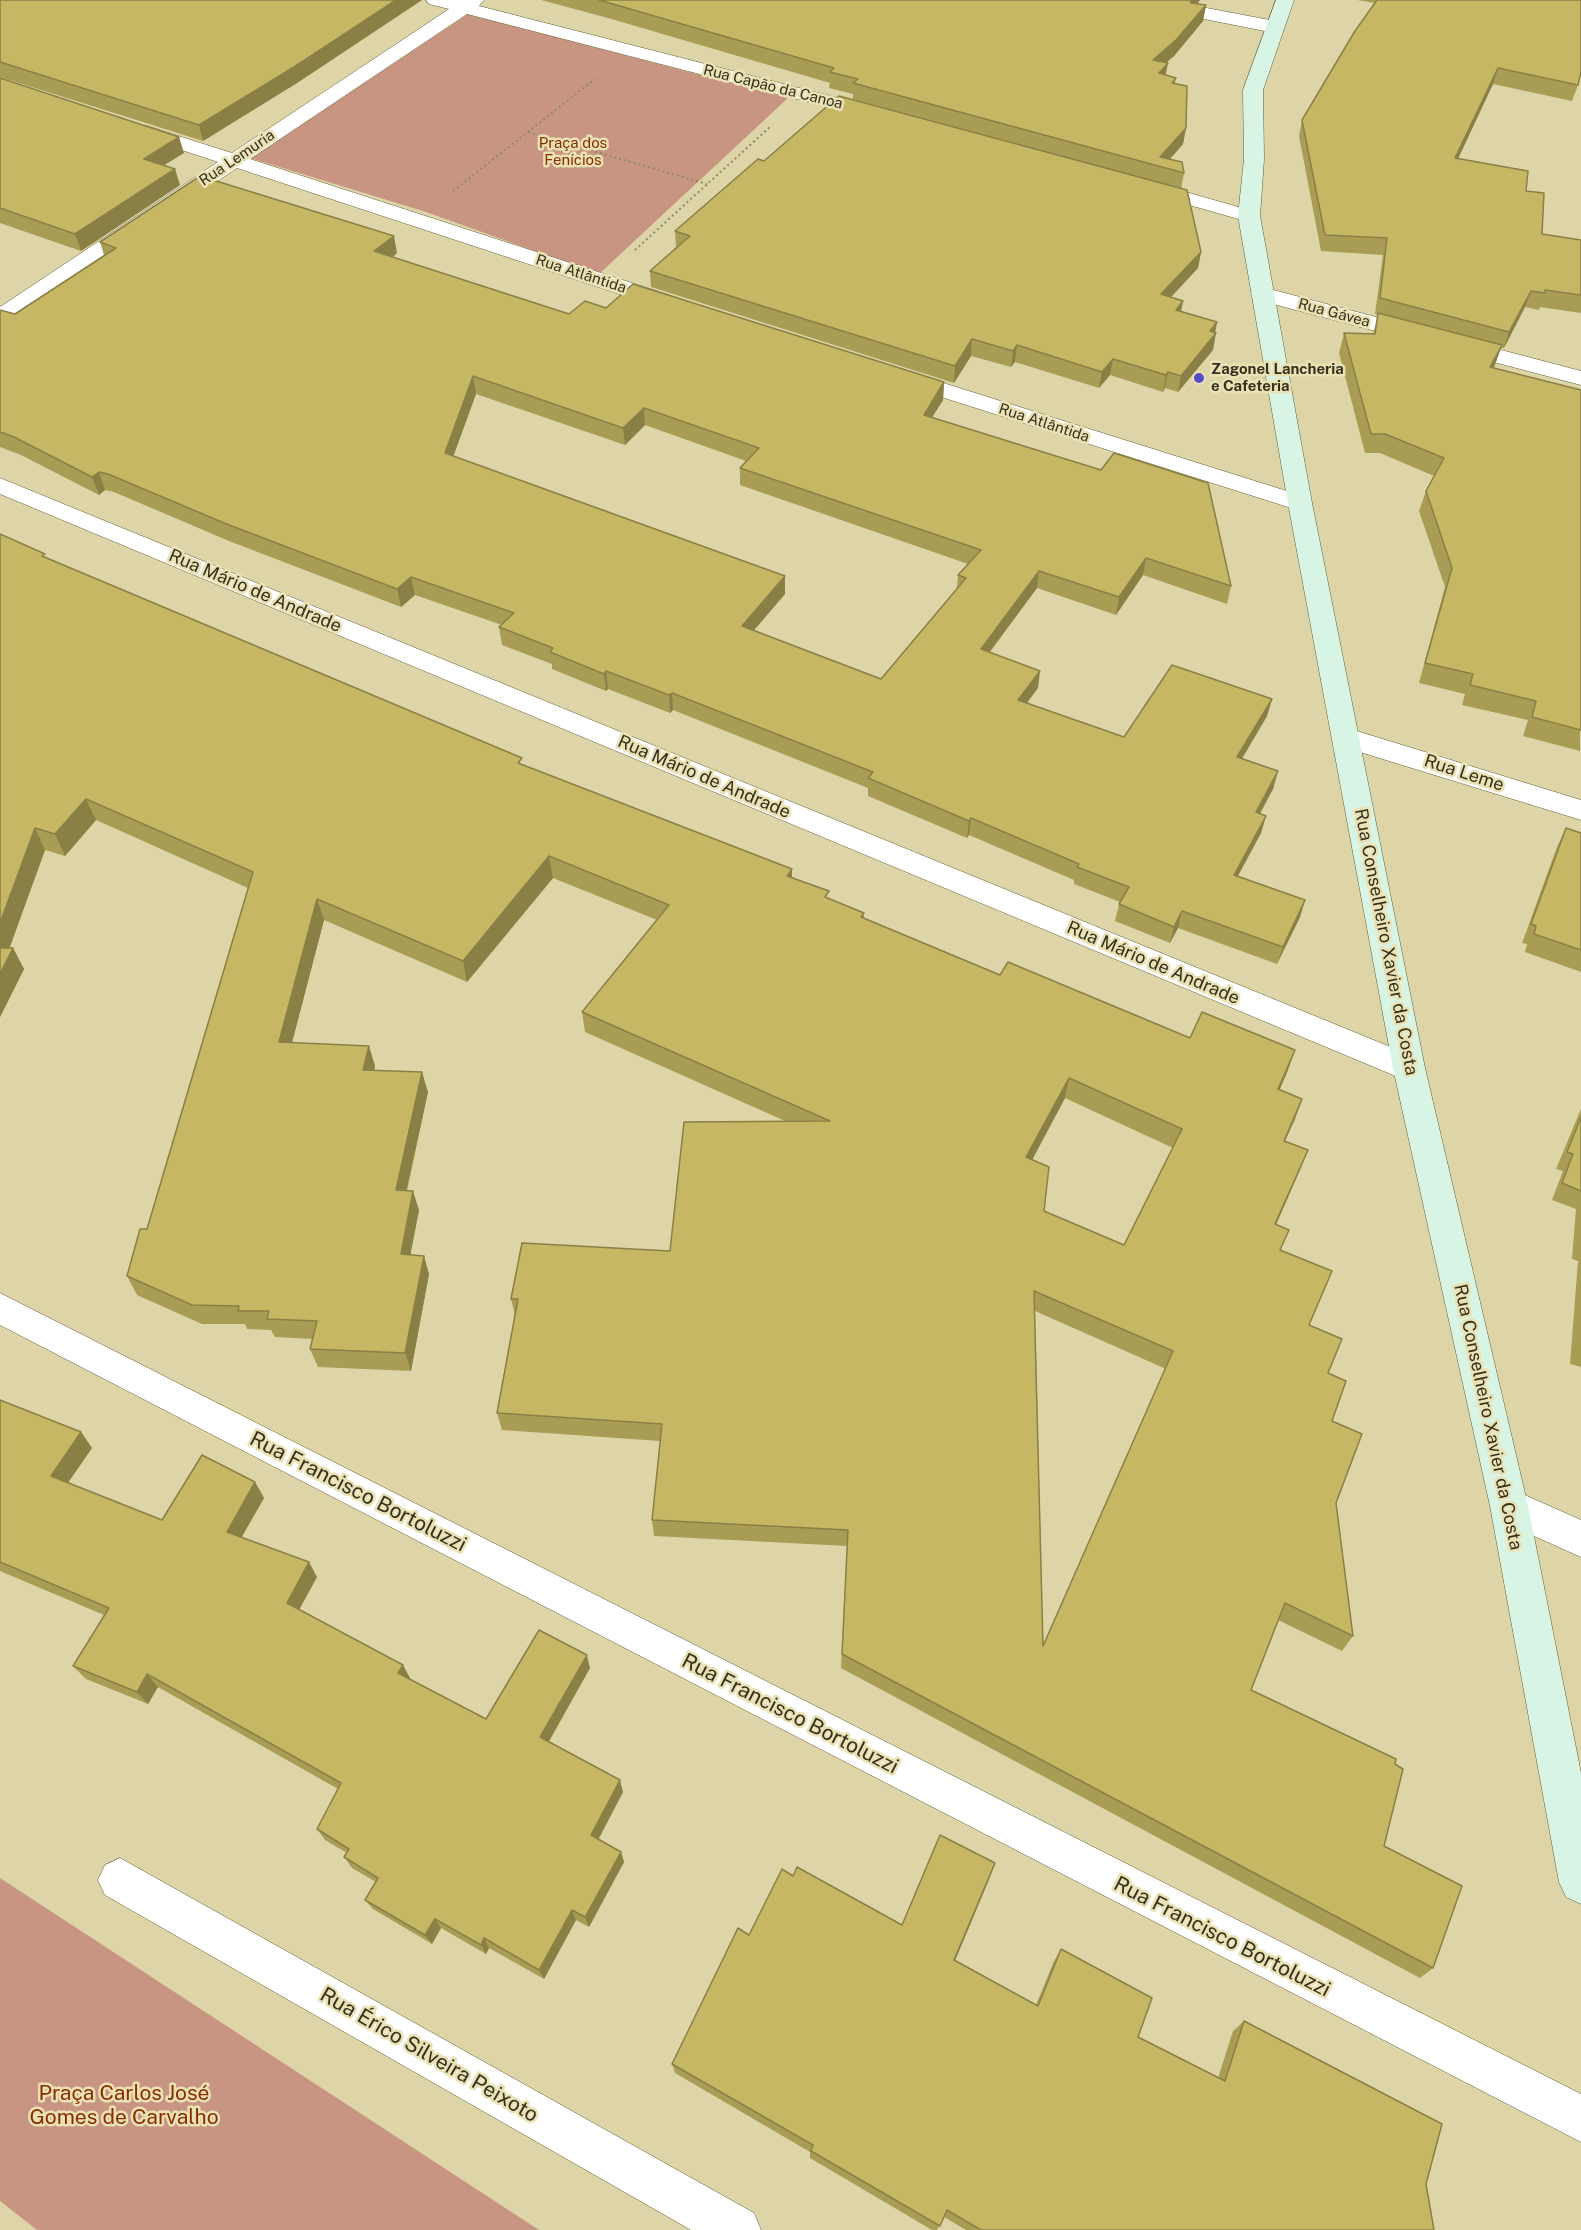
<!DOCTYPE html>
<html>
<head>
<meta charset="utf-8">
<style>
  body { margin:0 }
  canvas { display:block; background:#ddd5a7 }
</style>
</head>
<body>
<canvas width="1581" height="2230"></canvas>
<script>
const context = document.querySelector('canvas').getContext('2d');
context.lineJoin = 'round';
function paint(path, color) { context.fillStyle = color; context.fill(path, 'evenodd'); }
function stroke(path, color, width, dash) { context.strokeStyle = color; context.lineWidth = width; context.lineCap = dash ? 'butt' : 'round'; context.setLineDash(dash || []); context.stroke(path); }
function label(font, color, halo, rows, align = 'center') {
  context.font = font + ' "Public Sans",sans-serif'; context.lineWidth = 5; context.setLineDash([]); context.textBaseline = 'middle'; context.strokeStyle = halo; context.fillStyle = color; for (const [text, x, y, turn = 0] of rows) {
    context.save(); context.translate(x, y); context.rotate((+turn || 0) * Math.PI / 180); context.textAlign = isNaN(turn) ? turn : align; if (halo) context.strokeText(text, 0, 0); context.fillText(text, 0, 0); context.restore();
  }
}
paint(new Path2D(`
  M468,14L788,98L599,274L426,212L250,158Z
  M0,1878L539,2230H37L0,2201Z`), '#c99583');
const street = new Path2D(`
  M426,0H484L479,6L881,109L884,113L881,117L874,119L467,14L250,159L678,298L681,303L678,308H662L237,168L8,322L0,324V307L218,162L133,134L130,130L133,126H147L232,153L449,9L429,4Z
  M1196,6L1275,21L1284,27L1275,33L1189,16L1187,12L1189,8Z
  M1147,181L1256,212L1260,216L1256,220L1249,222L1140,191L1137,187L1140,183Z
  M1262,287L1581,371V385L1254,299L1251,294L1254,289Z
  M902,370L1309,498L1312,503L1309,508L1300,511L1291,508L894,382L890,377L894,372Z
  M0,478L1420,1059L1425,1068L1420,1077L1409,1081L1398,1077L0,494Z
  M1347,728L1581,800V820L1337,745L1333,738L1337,731Z
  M0,1293L1581,2094V2142L0,1325Z
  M1509,1488L1581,1520V1557L1496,1519L1490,1506L1496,1493Z
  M120,1858L754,2213L761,2230H691L105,1895L98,1880L105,1865Z`);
const secondary = new Path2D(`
  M1276,0H1294L1263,90L1264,159L1260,216L1312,503L1425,1068L1528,1506L1581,1773V1904L1566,1897L1559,1882L1490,1506L1393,1068L1288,503L1238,216L1244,159L1243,90Z`);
stroke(street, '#655e34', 1);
stroke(secondary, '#655e34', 1);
stroke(new Path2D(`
  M528,132L707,184
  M453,191L595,79
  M635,250L771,126`), '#908a69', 2, [2, 3]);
paint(street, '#fff');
paint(secondary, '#d8f4e5');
paint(new Path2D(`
  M0,0H422L297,83L203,141L0,77Z
  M541,0H1200L1197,4L1206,5L1203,21L1174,56L1166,62V75L1176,78L1175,84L1186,128L1183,144L1170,159L1184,173L1181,189L1201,252L1198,268L1171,297L1183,301L1181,311L1217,322L1213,350L1178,392L1165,388L1163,392L1110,375L1099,388L1015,362L1011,367L971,356L954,383L651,287L650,271L676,247L675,231L764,161L1051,153L853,99V94L829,88L830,83L608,18Z
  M1357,0H1581L1578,85L1572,101L1493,84L1458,158L1526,191L1542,234L1581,240V313L1540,307L1539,310L1525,307L1504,348H1501L1493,368L1581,390L1580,751L1523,736L1528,720L1462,705L1465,694L1419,683L1445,587L1419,511L1426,491L1434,476L1380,453H1365L1339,353L1344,333L1373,334L1378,315L1375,314L1383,255L1321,251L1299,136L1302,120L1375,3Z
  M0,78L184,153L164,165L180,185L81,251L0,223Z
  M100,242L397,253L393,257L569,314L606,308L944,382L943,400L932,417L1231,586L1227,604L1143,575L1116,615L1037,588L990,652L1038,688L1027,703L1124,737L1272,699L1267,716L1242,758L1278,771L1273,789L1260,814L1266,816L1261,833L1238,876L1305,900L1300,917L1277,964L1178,928L1170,943L1115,921L1119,904L1120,902L1074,884V880L969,835L967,838L868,796V788L673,710L670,713L608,689L606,691L552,669V664L502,645L499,627L502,625L415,595L401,607L229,541L114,492L105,490L99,495L21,455L0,447V310L15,314L104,255ZM476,394L625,445L645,425L746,461L740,468V485L968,564L958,575L957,589L881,679L754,630L785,594V576L453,456Z
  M0,534L47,558L523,765L792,878L829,899L864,913V918L1000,975L1288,1070L1280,1089L1295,1119L1285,1141L1308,1150L1276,1224L1280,1250L1328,1373L1332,1421L1336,1503L1353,1636L1342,1651L1278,1620L1251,1690L1395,1764L1384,1846L1433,1968L1420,1978L841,1668L847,1546L654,1536L652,1520L660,1441L502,1430L497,1413L515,1315L511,1299L670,1251L785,1121L585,1032L582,1012L657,920L553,878L467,982L324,920L292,1042L375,1066L374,1070L428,1092L407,1191L419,1210L410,1255L429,1274L411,1371L318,1367L310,1349L313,1339L275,1337L271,1330L247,1329L245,1324H202L137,1295L127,1276L147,1229L248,888L96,820L65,856L45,850L9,948H13L24,969L0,1017ZM1065,1098L1173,1148L1124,1245L1044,1211L1032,1160ZM1035,1311L1166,1369L1043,1646Z
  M1566,828L1581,833V972L1525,952L1527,944L1522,943L1557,847Z
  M1581,1109V1367L1570,1364L1578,1261L1572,1259L1576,1209L1552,1200L1563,1171L1556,1169Z
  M0,1399L1,1401L81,1432L92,1448L68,1483L162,1520L255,1482L264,1498L241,1538L317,1577L299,1610L410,1678L409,1679L486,1719L590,1668L549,1742L623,1792L598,1839L621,1852L624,1862L589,1927L576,1920L544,1979L489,1948L486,1954L441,1928L432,1944L373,1909L365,1900L376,1882L352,1868L344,1857L347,1853L325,1840L317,1829L338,1789L158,1687L148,1704L86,1679L73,1666L104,1615L0,1571Z
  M793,1876L902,1925L990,1877L955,1961L1036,2005L1054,1961L1061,1949L1138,2037L1218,2078L1233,2031L1244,2021L1426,2184L1434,2230H966L944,2217L937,2230H932L810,2158V2152L675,2073L672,2064L749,1935Z`), '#a99d56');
paint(new Path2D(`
  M396,0H422L297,83L203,141L199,125Z
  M1187,0H1200L1197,4L1188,6Z
  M1206,5L1203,21L1174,56L1151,76L1153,60Z
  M1168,63L1165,79L1159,73Z
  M1498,68L1493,84L1451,174L1455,158Z
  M1186,128L1183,144L1163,167L1160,157Z
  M179,137L184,153L148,175L144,159Z
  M175,169L180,185L81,251L75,234Z
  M394,236L397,253L378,268L374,251Z
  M1201,252L1198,268L1158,311L1161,294Z
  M1531,291L1525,307L1504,348L1509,332Z
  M1183,301L1180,317L1176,310Z
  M1217,322L1214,335L1216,333L1213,350L1178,392L1181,376L1210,331Z
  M972,339L971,356L954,383L955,366Z
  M1017,345L1015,362L1011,367L1013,351Z
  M1502,345L1495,365L1484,386L1490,367Z
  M1113,359L1110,375L1099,388L1102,372Z
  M1168,372L1165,388L1163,392L1166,375Z
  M473,376L476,394L448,471L445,453Z
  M944,382L943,400L923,432L924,415Z
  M644,408L645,425L625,445L623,428Z
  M99,472L105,490L99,495L92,477Z
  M1146,558L1143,575L1116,615L1119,597Z
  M1039,571L1037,588L979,666L981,649Z
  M785,576V594L743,643L742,626Z
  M411,577L415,595L401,607L397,589Z
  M606,671L608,689L606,691L604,674Z
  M1040,671L1038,688L1016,717L1018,700Z
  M672,693L673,710L670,713L669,695Z
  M1272,699L1267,716L1233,774L1237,757Z
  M1278,771L1273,789L1251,829L1256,812Z
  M86,799L96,820L65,856L55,834Z
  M1266,816L1261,833L1229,892L1234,875Z
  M971,818L969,835L967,838L969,821Z
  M35,828L45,850L2,969L0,965V923Z
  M549,856L553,878L467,982L463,961Z
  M792,869V890L787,876Z
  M317,899L324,920L287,1062L279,1042Z
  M1305,900L1300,917L1277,964L1283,947Z
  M1182,911L1178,928L1170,943L1174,927Z
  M13,948L24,969L0,1017V974Z
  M369,1046L375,1066L370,1090L363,1070Z
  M1295,1050L1288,1070L1271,1109L1278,1089Z
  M422,1072L428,1092L402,1210L396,1190Z
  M1069,1078L1065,1098L1023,1177L1026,1157Z
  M1302,1099L1295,1119L1276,1160L1284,1141Z
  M1308,1150L1300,1170L1268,1243L1275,1224Z
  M413,1191L419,1210L407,1273L401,1254Z
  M424,1256L429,1274L411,1371L405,1353Z
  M81,1432L92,1448L62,1491L51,1476Z
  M255,1482L264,1498L236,1547L227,1532Z
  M309,1562L317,1577L295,1617L287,1603Z
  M587,1655L590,1668L544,1749L540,1737Z
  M403,1665L410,1678L404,1686L398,1673Z
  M147,1674L158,1687L148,1704L137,1692Z
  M620,1780L623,1792L595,1846L591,1835Z
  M621,1852L624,1862L589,1927L585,1917Z
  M995,1863L990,1877L950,1972L954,1960Z
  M572,1910L576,1920L544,1979L539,1970Z
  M435,1919L441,1928L432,1944L425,1935Z
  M484,1938L489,1948L486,1954L481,1945Z`), '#8a8046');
const building = new Path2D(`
  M0,0H396L294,67L199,125L0,62Z
  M599,0H1190L1191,3L1206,5L1176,40L1153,60L1168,63L1159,73L1176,78L1172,83L1187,86L1186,128L1160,157L1182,162L1184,173L853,83L858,79L830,72L834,68Z
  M1377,0H1581V72L1578,85L1498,68L1455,158L1528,171L1526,191L1544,193L1542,234L1581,240V295L1545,290V293L1531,291L1509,332L1380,298L1387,238L1325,235L1302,120L1355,31Z
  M0,78L179,137L144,159L175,169L75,234L0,208Z
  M839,96L1187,190L1201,252L1161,294L1183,301L1176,310L1217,322L1210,331L1216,333L1181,376L1168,372L1166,375L1113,359L1102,372L1017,345L1013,351L972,339L955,366L650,271L690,236L675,231L758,159L764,161Z
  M200,176L394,236L374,251L569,314L585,301L606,308L633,284L944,382L924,415L1101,470L1114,453L1208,483L1231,586L1146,558L1119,597L1039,571L981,649L1040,671L1018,700L1124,737L1172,665L1272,699L1237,757L1278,771L1256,812L1266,816L1234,875L1305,900L1283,947L1182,911L1174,927L1119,904L1129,887L1077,867L1079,864L971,818L969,821L868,778L873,772L672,693L669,695L606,671L604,674L550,652L553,648L499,627L514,613L411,577L397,589L224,523L108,474L99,472L92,477L14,437L0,432V310L15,314L116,248L100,242ZM473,376L623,428L644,408L759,448L740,468L981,550L958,575L966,578L881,679L742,626L785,576L445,453Z
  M1378,313L1502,345L1490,367L1581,390V730L1532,717L1536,701L1470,685L1473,674L1425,663L1452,568L1426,491L1444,458L1385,434H1371L1344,333L1375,334Z
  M0,534L45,554L42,556L522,758L518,763L792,869L787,876L829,891L825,897L864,913L861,917L1000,975L1008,962L1190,1038L1202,1012L1295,1050L1278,1089L1302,1099L1284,1141L1308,1150L1275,1224L1289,1230L1280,1250L1332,1271L1309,1325L1342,1339L1328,1373L1346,1381L1332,1421L1362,1434L1336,1503L1353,1636L1285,1603L1251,1690L1396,1759L1395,1764L1403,1769L1384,1846L1462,1886L1433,1968L842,1654L848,1530L652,1520L662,1424L497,1413L518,1299H511L522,1243L670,1251L684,1122L830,1121L582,1012L669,905L549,856L463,961L317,899L279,1042L369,1046L363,1070L422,1072L396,1190L413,1191L401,1254L424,1256L405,1353L310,1349L317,1321L267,1319L269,1311H238L239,1306L192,1305L127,1276L140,1229H147L253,872L86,799L55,834L35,828L0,923ZM1069,1078L1182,1129L1124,1245L1044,1211L1049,1167L1026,1157ZM1034,1291L1173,1351L1043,1646Z
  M1566,828L1581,833V950L1534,934L1536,926L1531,924Z
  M0,948H13L0,974Z
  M1581,1117V1191L1562,1183L1573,1154L1567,1152Z
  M0,1400L81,1432L51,1476L162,1520L202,1455L255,1482L227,1532L309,1562L287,1603L403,1665L398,1673L486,1719L539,1630L587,1655L540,1737L620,1780L591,1835L621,1852L585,1917L572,1910L539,1970L484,1938L481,1945L435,1919L425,1935L365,1900L378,1878L344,1857L349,1849L317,1829L341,1783L147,1674L137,1692L73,1666L109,1608L0,1562Z
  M940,1835L995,1863L954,1960L1038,2006L1061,1949L1152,1998L1138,2037L1225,2081L1244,2021L1442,2124L1426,2184L1434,2230H981L947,2210L940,2226L811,2151L813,2145L672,2064L738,1928L749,1935L782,1869L793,1876L797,1867L902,1925Z`);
paint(building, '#c5b764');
stroke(building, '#8a8046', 1.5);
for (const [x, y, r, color] of [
  [1199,378,6,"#534dc4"]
]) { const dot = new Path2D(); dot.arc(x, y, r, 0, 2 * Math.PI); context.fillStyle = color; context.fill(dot); stroke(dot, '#eae2b4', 2); }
label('15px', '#34311e', '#eae2b4', [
  ["Rua Capão da Canoa",773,87,14],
  ["Rua Lemuria",237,158,-34],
  ["Rua Atlântida",581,274,18],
  ["Rua Gávea",1334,313,15],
  ["Rua Atlântida",1044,423,18]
]);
label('15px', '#8a2c00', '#eae2b4', [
  ["Praça dos",573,143],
  ["Fenícios",573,160]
]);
label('bold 15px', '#34311e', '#eae2b4', [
  ["Zagonel Lancheria",1211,369],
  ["e Cafeteria",1211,386]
], 'left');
label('18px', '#34311e', '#eae2b4', [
  ["Rua Mário de Andrade",255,591,23],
  ["Rua Leme",1464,773,18],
  ["Rua Mário de Andrade",704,777,23],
  ["Rua Conselheiro Xavier da Costa",1386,942,79],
  ["Rua Mário de Andrade",1153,963,23],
  ["Rua Conselheiro Xavier da Costa",1488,1417,78]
]);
label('21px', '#34311e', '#eae2b4', [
  ["Rua Francisco Bortoluzzi",358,1492,27],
  ["Rua Francisco Bortoluzzi",790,1714,27],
  ["Rua Francisco Bortoluzzi",1222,1937,27],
  ["Rua Érico Silveira Peixoto",429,2055,30]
]);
label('21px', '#8a2c00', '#eae2b4', [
  ["Praça Carlos José",124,2094],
  ["Gomes de Carvalho",124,2118]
]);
</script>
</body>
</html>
